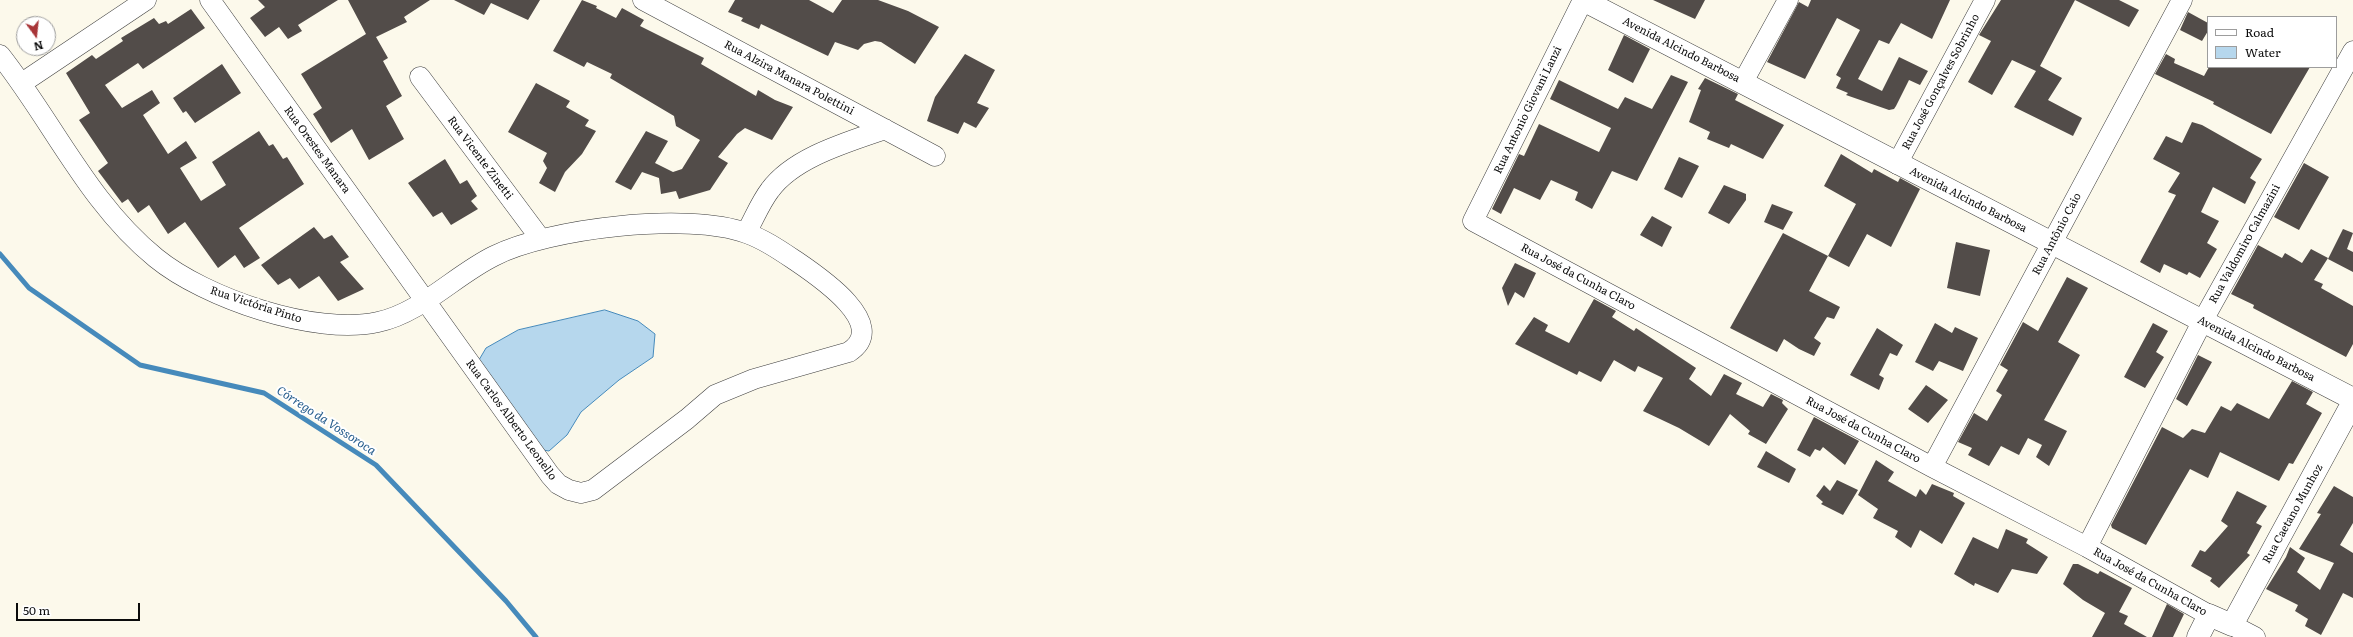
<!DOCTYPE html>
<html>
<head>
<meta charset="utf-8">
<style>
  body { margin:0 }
  #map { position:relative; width:2353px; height:637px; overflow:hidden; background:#fcf9eb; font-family:Literata,serif }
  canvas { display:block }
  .legend { position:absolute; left:2207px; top:16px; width:130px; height:52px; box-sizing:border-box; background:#fff; border:1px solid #9d9d9d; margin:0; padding:5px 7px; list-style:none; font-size:12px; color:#0b0b0b }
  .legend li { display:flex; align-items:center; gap:8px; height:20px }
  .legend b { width:20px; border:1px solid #9d9d9d }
  .north { position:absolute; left:16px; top:16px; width:40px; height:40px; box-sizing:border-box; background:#fff; border:1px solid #9d9d9d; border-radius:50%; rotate:165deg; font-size:11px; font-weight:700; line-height:16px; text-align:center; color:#0b0b0b }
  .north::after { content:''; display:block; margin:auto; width:14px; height:18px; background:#a83538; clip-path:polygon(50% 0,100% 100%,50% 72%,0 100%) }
  .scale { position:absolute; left:16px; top:603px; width:124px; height:18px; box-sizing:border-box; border:2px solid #0b0b0b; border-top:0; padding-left:5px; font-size:12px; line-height:14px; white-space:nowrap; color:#0b0b0b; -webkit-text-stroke:3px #fff; paint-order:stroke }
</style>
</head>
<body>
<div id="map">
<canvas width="2353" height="637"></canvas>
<ul class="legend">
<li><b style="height:5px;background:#fff"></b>Road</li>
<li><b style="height:11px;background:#b6d7ed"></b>Water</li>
</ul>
<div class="north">N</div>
<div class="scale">50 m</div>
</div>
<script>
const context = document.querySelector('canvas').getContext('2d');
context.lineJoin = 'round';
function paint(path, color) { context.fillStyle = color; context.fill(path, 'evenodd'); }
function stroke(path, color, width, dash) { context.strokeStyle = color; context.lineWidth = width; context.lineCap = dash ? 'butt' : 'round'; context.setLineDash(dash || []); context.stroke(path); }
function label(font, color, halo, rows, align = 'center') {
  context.font = font + ' Literata,serif'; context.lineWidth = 4; context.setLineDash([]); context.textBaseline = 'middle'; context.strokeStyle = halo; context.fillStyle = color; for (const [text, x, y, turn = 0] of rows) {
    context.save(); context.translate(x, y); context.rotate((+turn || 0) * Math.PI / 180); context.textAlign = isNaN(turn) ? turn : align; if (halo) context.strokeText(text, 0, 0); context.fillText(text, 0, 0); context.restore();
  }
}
const water = new Path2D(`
  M605,310L638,321L655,334L653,357L619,380L581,412L567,435L549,451L536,449L476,365L486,348L518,330Z`);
paint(water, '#b6d7ed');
stroke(water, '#468abb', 1);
stroke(new Path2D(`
  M0,254L29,288L140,365L264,393L376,465L506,601L536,637`), '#468abb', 5);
paint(new Path2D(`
  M258,0H338L298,25L302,31L288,39L279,27L265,37L250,18L265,7Z
  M348,0H430L404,17L407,22L376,37L388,58L383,61L402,96L386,106L404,139L369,160L352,129L331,143L313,114L322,108L301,74L366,34Z
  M454,0H540L528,20L491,3L484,15Z
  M582,0L597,6L596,8L616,18L622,8L644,20L640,26L704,58L701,64L756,96L758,90L775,100L793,107L772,140L745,128L737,134L718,157L728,163L710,190L679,199L676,191L661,194L659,178L642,172L631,190L615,182L646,131L668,141L655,163L673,172L682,169L700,140L676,126L674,116L610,78L612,74L587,62L584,67L553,51Z
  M735,0H809L833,13L842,0H878L908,11L939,27L915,64L881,42L875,41L864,44L858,50L835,42L828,56L761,24L759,29L741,21L743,18L728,12Z
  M1653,0H1705L1695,19Z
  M1811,0H1950L1932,39L1901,23L1889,44L1879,40L1858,79L1882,91L1899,57L1928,71L1920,85L1909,80L1896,106L1894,109L1889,110L1846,95L1848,93L1836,88L1841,78L1836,75L1860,30L1837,18L1805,79L1767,62L1799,2L1808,7Z
  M2001,0H2075L2040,66L2062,78L2048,100L2082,118L2073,136L2014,107L2036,71L2012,60L1992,95L1968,82L1991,41L1979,35Z
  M2075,0H2119L2139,10L2129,27Z
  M191,9L205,28L143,69L138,63L105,85L122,108L152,90L160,103L143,115L168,154L186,141L197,158L180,168L201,201L226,185L212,162L259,131L269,146L273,144L283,159L287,157L304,184L239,228L260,258L244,268L235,255L218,268L185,222L168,234L149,205L138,213L128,199L122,203L98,171L108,163L79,120L90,113L66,73L92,55L96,59L123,41L121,38L154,18L159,24L166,21L168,24Z
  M2188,12L2208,23V31L2202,41L2180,30Z
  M1624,35L1650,49L1633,83L1608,70Z
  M965,54L995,70L977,103L989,108L976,128L964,122L958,134L927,121L935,97Z
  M2166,54L2175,59L2174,63L2204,76L2209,67H2310L2271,134L2213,104L2214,102L2155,74Z
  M222,64L241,93L195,123L186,111L183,113L173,98Z
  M1671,75L1688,82L1637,181L1612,171L1592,209L1575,200L1578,192L1551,180L1540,200L1514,188L1501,214L1492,209L1519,154L1524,156L1539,124L1599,152L1611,128L1550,99L1559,80L1618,109L1625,97L1652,109Z
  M1705,78L1738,94L1735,100L1784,125L1763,159L1731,144L1729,148L1707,139L1710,132L1689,122L1701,90L1698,89Z
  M536,83L570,101L566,107L589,120L585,126L596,131L582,154L565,172L555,192L539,183L547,168L543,161L547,153L508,132Z
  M2192,122L2202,125L2262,159L2250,178L2256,182L2245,204L2213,187L2201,212L2219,221L2207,243L2217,249L2200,278L2189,272L2187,275L2164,264L2160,273L2140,262L2176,195L2168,192L2180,173L2153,159L2166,136L2182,143Z
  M1841,154L1872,173L1874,169L1898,182L1900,178L1920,189L1891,247L1867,234L1849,267L1828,256L1856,204L1824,186Z
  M1679,157L1699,166L1682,198L1664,189Z
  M445,159L460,184L467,180L477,196L471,201L478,209L451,225L442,212L433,217L408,183Z
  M2304,163L2329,177L2299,230L2274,217Z
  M1724,185L1746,194V200L1729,224L1708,213Z
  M1772,204L1793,212L1783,230L1764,222Z
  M1652,216L1672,227L1662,247L1640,235Z
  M314,227L324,239L332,235L349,257L340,262L364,289L338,301L319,276L299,289L290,278L278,285L261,265Z
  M2343,229L2353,233L2347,249L2353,252V272L2328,259Z
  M1783,233L1828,256L1809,291L1840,307L1834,319L1827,317L1814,338L1821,343L1814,356L1799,349L1784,339L1777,352L1730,328Z
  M1956,242L1990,250L1980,296L1947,288Z
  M2258,245L2282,258L2285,253L2302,263L2311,249L2328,258L2314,280L2323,284L2321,288L2353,306V344L2346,357L2253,308L2254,305L2231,294Z
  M1515,263L1536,273L1524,298L1515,292L1508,306L1502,288Z
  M2067,277L2088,288L2058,342L2080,355L2044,420L2067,431L2049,466L2036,457L2042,445L2028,438L2019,455L2001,446L1989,466L1968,455L1972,448L1958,442L1974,413L1987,421L2002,395L1996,391L2008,370L2000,365L2021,326L2023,322L2038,331Z
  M1594,299L1616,311L1612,317L1634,331L1636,328L1696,368L1689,379L1711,396L1724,374L1742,383L1736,394L1763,407L1771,394L1783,400L1782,403L1788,409L1766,444L1748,434L1750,431L1730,414L1709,446L1679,428L1643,411L1663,378L1638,366L1635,372L1614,360L1601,382L1579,371L1577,375L1515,344L1534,317L1548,325L1545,331L1569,343Z
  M1935,323L1952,333L1955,327L1978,338L1963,371L1939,361L1933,371L1915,362Z
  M2153,323L2168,331L2156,352L2164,357L2145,388L2124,377Z
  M1877,328L1903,345L1897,356L1890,353L1879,375L1884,378L1879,390L1850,375Z
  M2198,355L2212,362L2187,406L2176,399Z
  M2292,381L2313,392L2306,404L2322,413L2293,464L2289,463L2279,481L2220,452L2208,478L2190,469L2146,545L2112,528L2111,525L2162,427L2183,438L2192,429L2205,433L2221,406L2231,411L2237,403L2269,419Z
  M1926,385L1948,400L1928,423L1908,409Z
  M1814,417L1859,441L1845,465L1823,447L1820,451L1815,449L1810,457L1797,450Z
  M1766,451L1796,469L1789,483L1757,467Z
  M1876,460L1894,472L1888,481L1916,497L1920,489L1926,495L1932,484L1954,493L1953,496L1965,503L1942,544L1920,530L1911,548L1895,537L1898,531L1873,518L1878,509L1858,495Z
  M1837,480L1858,490L1843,515L1821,504L1823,502L1816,496L1824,485L1830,491Z
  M2334,486L2353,497V523L2340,545L2353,553V598L2343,593L2321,635L2305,626L2308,619L2295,611L2298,605L2266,589L2286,557L2290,547L2305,558L2297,572L2320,590L2334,563L2299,549L2321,514L2317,513Z
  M2237,491L2267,506L2256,523L2262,526L2247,553L2250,555L2219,588L2210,581L2212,578L2191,566L2200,550L2205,552L2228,526L2221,521Z
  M2006,529L2028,539L2026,543L2048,557L2037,574L2012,569L1998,593L1975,583L1974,586L1954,574L1973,537L1998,549Z
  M2073,564H2078L2098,574L2100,571L2132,588L2119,612L2128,616L2124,624L2147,637H2092L2105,613L2083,600L2063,584Z
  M2167,604L2184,614L2173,637H2152Z`), '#524c49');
const minor = new Path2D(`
  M643,0L935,156
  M1583,0L1473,221L1932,467L2087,547L2209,615
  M0,55C53,122 89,204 156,258C205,298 315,336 378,322C421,313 455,275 494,256C549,228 688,212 746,233C763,239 778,249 793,259C815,274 892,324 849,352L754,379L715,395L687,419L593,490L581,493L569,490L558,484L550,475L210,0
  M420,77L540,238
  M1743,82L1788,0
  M22,83L146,0
  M1897,164L1985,0
  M746,233C754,219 760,203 770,190C794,157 848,142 885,129
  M1932,467L2182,0
  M2087,547L2202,322L2353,51
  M2232,625L2255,637`);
const tertiary = new Path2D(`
  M1583,0L2353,399
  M2198,637L2209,615L2232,625L2353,402`);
stroke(minor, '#3e3e3e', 21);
stroke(tertiary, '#3e3e3e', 23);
stroke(minor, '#fff', 20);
stroke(tertiary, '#fff', 22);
label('11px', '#0b0b0b', '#fff', [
  ["Avenida Alcindo Barbosa",1681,50,27],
  ["Rua Alzira Manara Polettini",789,78,28],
  ["Rua José Gonçalves Sobrinho",1941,82,-62],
  ["Rua Antonio Giovani Lanzi",1528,110,-64],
  ["Rua Orestes Manara",317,150,54],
  ["Rua Vicente Zinetti",480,158,53],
  ["Avenida Alcindo Barbosa",1968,200,27],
  ["Rua Antônio Caio",2057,234,-62],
  ["Rua Valdomiro Calmazini",2245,244,-61],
  ["Rua José da Cunha Claro",1578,277,28],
  ["Rua Victória Pinto",256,305,18],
  ["Avenida Alcindo Barbosa",2256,349,27],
  ["Rua Carlos Alberto Leonello",511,420,54],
  ["Rua José da Cunha Claro",1863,430,28],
  ["Rua Caetano Munhoz",2293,514,-61],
  ["Rua José da Cunha Claro",2150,582,29]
]);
label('italic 12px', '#255c8c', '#fff', [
  ["Córrego da Vossoroca",326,421,33]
]);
</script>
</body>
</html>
